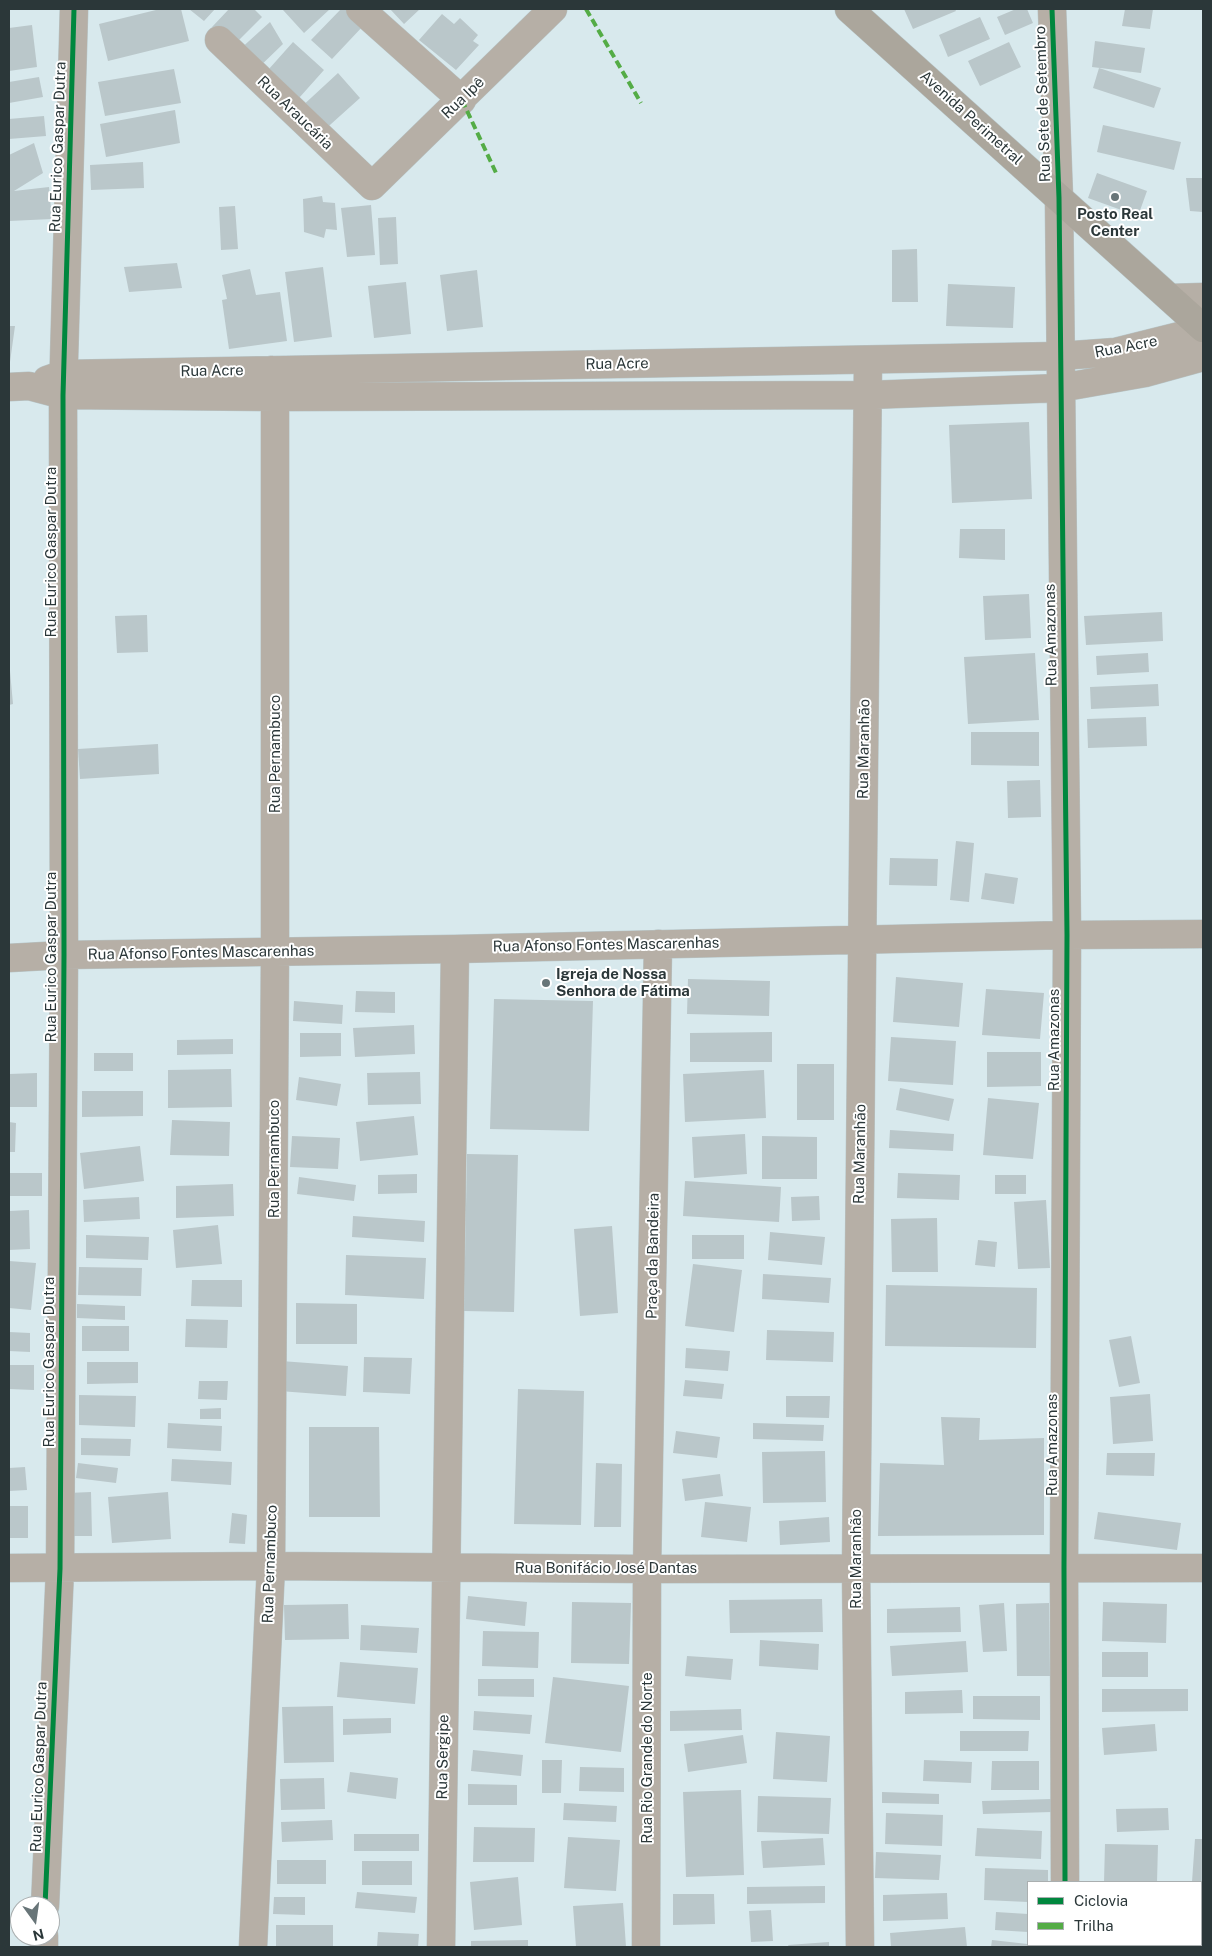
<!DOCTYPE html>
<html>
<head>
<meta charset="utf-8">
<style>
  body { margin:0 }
  #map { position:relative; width:1212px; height:1956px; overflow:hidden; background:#d8e9ed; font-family:"Public Sans",sans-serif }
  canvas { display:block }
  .frame { position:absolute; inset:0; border:10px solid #2b3739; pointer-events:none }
  .legend { position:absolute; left:1027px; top:1881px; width:175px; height:65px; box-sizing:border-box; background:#fff; border:1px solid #aaafb0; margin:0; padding:6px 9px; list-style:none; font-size:15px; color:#2b3739 }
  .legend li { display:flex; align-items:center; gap:10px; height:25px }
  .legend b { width:25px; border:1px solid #aaafb0 }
  .north { position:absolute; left:10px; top:1896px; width:50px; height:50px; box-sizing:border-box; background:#fff; border:1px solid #aaafb0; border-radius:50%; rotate:166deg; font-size:14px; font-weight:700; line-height:20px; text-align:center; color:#2b3739 }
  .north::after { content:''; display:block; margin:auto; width:18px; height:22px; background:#687578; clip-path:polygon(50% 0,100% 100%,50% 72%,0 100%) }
</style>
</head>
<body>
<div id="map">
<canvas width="1212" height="1956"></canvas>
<div class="frame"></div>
<ul class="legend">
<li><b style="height:6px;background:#00873e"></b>Ciclovia</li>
<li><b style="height:6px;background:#54ac46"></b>Trilha</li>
</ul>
<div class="north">N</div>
</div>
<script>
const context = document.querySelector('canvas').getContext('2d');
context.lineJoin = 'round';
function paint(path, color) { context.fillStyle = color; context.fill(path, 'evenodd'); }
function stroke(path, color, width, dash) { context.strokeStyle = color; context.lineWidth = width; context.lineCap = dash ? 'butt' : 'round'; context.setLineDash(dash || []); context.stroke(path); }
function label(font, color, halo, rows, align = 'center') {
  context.font = font + ' "Public Sans",sans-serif'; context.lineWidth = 4; context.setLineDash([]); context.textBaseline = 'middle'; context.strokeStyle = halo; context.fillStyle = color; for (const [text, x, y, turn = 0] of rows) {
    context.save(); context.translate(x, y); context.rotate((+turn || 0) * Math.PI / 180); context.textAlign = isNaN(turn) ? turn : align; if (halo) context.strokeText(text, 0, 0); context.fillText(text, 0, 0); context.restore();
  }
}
paint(new Path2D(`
  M160,9H181L189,41L108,61L99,24Z
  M189,9H215L204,21Z
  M229,9H254L262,17L233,46L212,27Z
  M285,9H330L304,33L283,10Z
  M341,9H347L364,25L332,59L311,40Z
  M390,9H420L404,24Z
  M904,9H955L956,11L913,29Z
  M1016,9H1027L1033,23L1005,35L997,17Z
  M1125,9H1153L1150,29L1122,26Z
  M442,14L454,24L460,18L478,35L473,41L479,45L456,70L419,40Z
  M980,17L990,39L948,57L939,35Z
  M270,22L283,44L254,72L238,51Z
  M32,25L37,67L9,71V28Z
  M1095,41L1145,48L1141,73L1092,67Z
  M293,42L324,70L291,107L260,79Z
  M1009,42L1021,67L980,86L968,61Z
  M1099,68L1161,88L1154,108L1093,88Z
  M174,69L181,103L105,116L98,82Z
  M338,73L360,98L321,133L299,109Z
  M39,77L43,97L9,103V82Z
  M175,110L180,143L106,157L100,124Z
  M44,116L46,136L9,139V119Z
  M1103,125L1181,142L1174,170L1097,152Z
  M34,143L43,173L14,191L49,187L52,219L9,221V155Z
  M143,162L144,188L91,190L90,165Z
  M1097,173L1147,191L1138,216L1088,198Z
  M1186,178H1203V212L1190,211Z
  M322,196L323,202L335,203L337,230L326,229L324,238L304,232L303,199Z
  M371,205L375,255L347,257L341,208Z
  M235,206L238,249L221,250L219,207Z
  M396,217L398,264L380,265L378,218Z
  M917,249L918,302H892V250Z
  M177,263L182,288L129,292L124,267Z
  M323,267L332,337L294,342L285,272Z
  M250,269L256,295L280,292L287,341L229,349L222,300L227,299L222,275Z
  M477,270L483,327L447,331L440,275Z
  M406,282L411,334L374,338L368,286Z
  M948,284L1015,287L1013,328L946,326Z
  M9,326H15L10,362H9Z
  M1029,422L1032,499L952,503L949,425Z
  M960,529H1005V560L959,558Z
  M1029,594L1031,638L985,640L983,596Z
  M1162,612L1163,641L1086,645L1084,616Z
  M147,615L148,652L117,653L115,616Z
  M1035,653L1039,720L968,724L964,657Z
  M1148,653L1149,672L1097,675L1096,656Z
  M9,671H10L13,704L9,705Z
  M1158,684L1159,706L1091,709L1090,687Z
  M1146,717L1147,746L1088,748L1087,719Z
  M971,732H1039V766L971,765Z
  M158,744L159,774L80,779L78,749Z
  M1040,780L1041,817L1008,818L1007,781Z
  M956,841L974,843L969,902L950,900Z
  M890,858L938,859L937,886L889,885Z
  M985,873L1018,878L1014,904L981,899Z
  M896,977L963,983L959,1027L893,1022Z
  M688,979L770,981L769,1016L687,1014Z
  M986,989L1044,993L1040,1039L982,1035Z
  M356,991L395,992V1013L355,1012Z
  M494,999L593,1001L589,1131L490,1129Z
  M294,1001L343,1005L342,1024L293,1021Z
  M414,1025L415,1054L355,1057L353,1028Z
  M772,1032V1062H690V1033Z
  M300,1033H341V1056L300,1057Z
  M891,1037L956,1041L953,1085L888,1081Z
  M233,1039V1054L177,1055V1040Z
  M987,1052H1041V1086L987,1087Z
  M94,1053H133V1071H94Z
  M797,1064H834V1120H797Z
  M231,1069L232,1107L168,1108V1070Z
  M764,1070L766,1118L685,1122L683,1074Z
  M420,1072L421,1104L368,1105L367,1073Z
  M37,1073V1107H9V1074Z
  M299,1077L341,1084L337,1106L296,1100Z
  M900,1088L954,1099L949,1121L896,1110Z
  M82,1091H143V1116L82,1117Z
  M988,1098L1039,1103L1033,1159L983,1155Z
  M414,1116L418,1155L360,1161L356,1122Z
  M172,1120L230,1122L229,1156L170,1155Z
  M9,1122L16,1123L15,1152H9Z
  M890,1130L954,1134L953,1151L889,1148Z
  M745,1134L747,1174L694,1178L692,1137Z
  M292,1136L340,1138L338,1169L290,1167Z
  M762,1136L817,1137V1179H762Z
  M140,1146L144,1181L84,1189L80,1153Z
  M467,1154L518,1155L514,1312L464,1311Z
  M9,1173H42V1196H9Z
  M898,1173L960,1175L959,1200L897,1198Z
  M417,1174V1193L378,1194V1175Z
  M995,1175H1026V1194H995Z
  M299,1177L356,1185L354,1201L297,1194Z
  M685,1181L781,1187L779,1222L683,1216Z
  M233,1184L234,1216L176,1218V1186Z
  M819,1196L820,1220L792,1221L791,1197Z
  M139,1197L140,1219L84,1222L83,1200Z
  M1046,1200L1050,1268L1018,1269L1014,1202Z
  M29,1210L30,1249L9,1250V1211Z
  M353,1216L425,1221L424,1242L352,1237Z
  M937,1218L938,1272H892L891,1219Z
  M218,1225L222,1264L176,1268L173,1230Z
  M612,1226L618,1313L580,1316L574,1229Z
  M770,1232L825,1237L822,1265L768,1260Z
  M86,1235L149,1237L148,1260L86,1258Z
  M692,1235H744V1259H692Z
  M978,1240L997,1242L995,1267L975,1265Z
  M346,1255L426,1258L424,1299L345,1295Z
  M9,1261L36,1263L31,1310L9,1308Z
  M693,1264L742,1270L734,1332L685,1326Z
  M79,1267L142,1268L141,1296L78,1295Z
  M763,1274L831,1278L829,1303L762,1299Z
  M192,1280H242V1307L191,1306Z
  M886,1285L1037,1288L1036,1348L885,1346Z
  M296,1303L357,1304V1344H296Z
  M77,1304L125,1306V1320L77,1318Z
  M186,1319L228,1320L227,1348L185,1347Z
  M82,1326H129V1351H82Z
  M767,1330L834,1332L833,1362L766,1360Z
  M9,1332L30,1333V1352L9,1351Z
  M1131,1336L1140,1383L1119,1387L1109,1340Z
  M686,1348L730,1351L728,1371L685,1368Z
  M364,1357L412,1358L410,1394L363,1392Z
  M281,1361L348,1366L346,1396L279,1391Z
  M87,1362H138V1383L87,1384Z
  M9,1365H34V1390L9,1389Z
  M685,1380L724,1384L722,1399L683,1396Z
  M199,1381H228L227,1400L198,1399Z
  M518,1389L584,1391L581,1525L514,1524Z
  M1150,1394L1153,1441L1113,1444L1110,1397Z
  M79,1395L136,1396L135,1427L79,1425Z
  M786,1396H830L829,1418L786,1417Z
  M221,1408V1419H200V1409Z
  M941,1417L980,1418L979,1440L1044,1438V1535L878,1536L880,1463L944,1465Z
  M168,1423L222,1426L221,1451L167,1448Z
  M753,1423L824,1425L823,1441L753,1439Z
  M309,1427H379L380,1517H309Z
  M676,1431L720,1437L717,1458L673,1453Z
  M81,1438L131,1439L130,1456L81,1455Z
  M825,1451L826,1502L763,1503L762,1452Z
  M1107,1453H1155L1154,1476L1106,1475Z
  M172,1459L232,1462L231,1485L171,1481Z
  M78,1463L118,1468L116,1483L76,1478Z
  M596,1463L622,1464L621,1527H594Z
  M25,1467L27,1490L9,1491V1468Z
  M720,1474L723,1496L685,1501L682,1479Z
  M91,1492L92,1536H68V1493Z
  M168,1492L171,1539L112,1543L108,1497Z
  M705,1502L751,1507L747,1542L701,1537Z
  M9,1506H28V1538H9Z
  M1098,1512L1181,1523L1177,1550L1094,1539Z
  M232,1513L247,1515L245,1544L229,1543Z
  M829,1517L830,1542L780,1545L779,1521Z
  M468,1596L527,1602L525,1626L466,1619Z
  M822,1599L823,1632L730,1633L729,1600Z
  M572,1602L631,1603L629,1664L571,1663Z
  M1103,1602L1167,1604L1166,1643L1102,1641Z
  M1004,1603L1007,1651L983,1652L979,1605Z
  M1049,1603L1050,1676H1017L1016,1604Z
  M348,1604L349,1639L285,1640L284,1605Z
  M960,1607L961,1632L887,1633V1609Z
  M361,1625L419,1628L417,1653L360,1650Z
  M483,1631L539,1632L538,1668L482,1666Z
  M760,1640L819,1644L818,1670L759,1666Z
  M966,1641L968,1672L892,1676L890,1646Z
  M1102,1652H1148V1677H1102Z
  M687,1656L733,1659L731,1680L685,1676Z
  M340,1662L418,1668L415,1704L337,1697Z
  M553,1677L629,1686L621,1752L545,1743Z
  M478,1679H534V1697L478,1696Z
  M1102,1689H1188V1711L1102,1712Z
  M962,1690L963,1713L905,1714V1692Z
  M973,1696H1040V1720L973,1719Z
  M333,1706L334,1762L284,1763L282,1707Z
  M741,1709L742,1730L670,1731V1711Z
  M474,1711L532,1715L530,1734L473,1730Z
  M391,1718V1733L343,1735V1719Z
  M1155,1724L1157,1751L1104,1755L1102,1728Z
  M960,1731H1029L1028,1751H960Z
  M776,1732L830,1736L827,1782L773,1779Z
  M743,1735L747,1763L688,1772L684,1744Z
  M473,1750L523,1755L521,1776L471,1771Z
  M542,1760H562L561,1793H542Z
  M924,1760L972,1762L971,1783L923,1781Z
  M992,1761H1039V1790H991Z
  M580,1767L624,1768V1792L579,1791Z
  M350,1772L398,1778L396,1799L347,1792Z
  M324,1778L325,1809L281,1810L280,1779Z
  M468,1784L517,1785V1805H468Z
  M741,1790L744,1875L686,1877L683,1792Z
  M882,1792L939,1794V1804L882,1803Z
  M758,1796L831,1798L829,1834L757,1832Z
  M1052,1799V1812L983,1814L982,1801Z
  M564,1803L617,1806L616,1822L563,1820Z
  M1168,1808L1169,1830L1117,1832L1116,1809Z
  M886,1813L943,1815L942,1846L885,1844Z
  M332,1820L333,1840L282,1842L281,1822Z
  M474,1827L535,1828L534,1862H473Z
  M977,1828L1042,1831L1041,1859L975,1856Z
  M354,1834H419V1851H354Z
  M568,1837L620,1840L616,1891L564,1888Z
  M823,1838L825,1865L763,1868L761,1841Z
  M1195,1839H1203V1890H1201V1882H1192Z
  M1105,1844L1158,1845L1157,1882H1104Z
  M876,1852L941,1855L939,1880L875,1878Z
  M277,1860H326V1884H277Z
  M362,1861H412V1885H362Z
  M985,1868L1048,1870V1882H1028V1902L984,1900Z
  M518,1877L522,1925L474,1930L470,1882Z
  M825,1886V1903L747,1904V1887Z
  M357,1892L417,1897L415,1913L355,1908Z
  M947,1893L948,1919L883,1921V1895Z
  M673,1894H714L715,1924L673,1925Z
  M274,1897H305V1915L273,1914Z
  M623,1903L626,1947H576L573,1906Z
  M771,1910L773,1941L751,1942L749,1911Z
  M996,1912L1028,1914V1932L995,1930Z
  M1201,1917H1203V1946H1201Z
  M276,1925H333V1947H276Z
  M965,1927L967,1947H891L890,1933Z
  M378,1932L419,1934L418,1947H377Z
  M528,1940V1947H471V1941Z
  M992,1940L1045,1946L1044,1947H991Z
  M829,1942V1947H789L788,1945Z`), '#bac7ca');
const street = new Path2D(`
  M360,9L462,100
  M1052,9L1059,198L1067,935L1064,1567L1065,1882
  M219,40L372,186L553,9
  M1170,298L1203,297
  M47,380L64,374L1060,356L1115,352L1203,330
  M9,387L29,386L63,395L275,397L868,395L1060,388L1145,373L1203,357
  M9,958L64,955L455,949L1067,935L1203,934
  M9,1568L271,1566L647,1569L1203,1568
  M45,1906L60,1569L64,955L63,395L74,9
  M1066,1945V1947
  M44,1947V1936
  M253,1947L271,1566L275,952V397L272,370
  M441,1947L455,949
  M646,1947L647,1569L658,944
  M860,1947L856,1568L868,360`);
const primary = new Path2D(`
  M849,9L1203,328`);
stroke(street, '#b7c5c7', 29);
stroke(primary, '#b7c5c7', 29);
stroke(street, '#b6afa6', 28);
stroke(primary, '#aba69c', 28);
stroke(new Path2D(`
  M586,9L641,103
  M462,100L497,175`), '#54ac46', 4, [8, 4]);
stroke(new Path2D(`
  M1052,9L1059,198L1067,935L1064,1567L1065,1882
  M45,1906L60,1569L64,955L63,395L74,9`), '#00873e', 5);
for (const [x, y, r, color] of [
  [1115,197,5,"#687578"],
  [546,983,5,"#687578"]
]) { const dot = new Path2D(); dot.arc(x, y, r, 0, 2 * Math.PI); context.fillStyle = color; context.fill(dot); stroke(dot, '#fff', 2); }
label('15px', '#2b3739', '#fff', [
  ["Rua Ipê",463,98,-44],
  ["Rua Sete de Setembro",1043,104,-92],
  ["Rua Araucária",295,113,44],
  ["Avenida Perimetral",971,118,42],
  ["Rua Eurico Gaspar Dutra",58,147,-88],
  ["Rua Acre",1126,347,-11],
  ["Rua Acre",617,364,-1],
  ["Rua Acre",212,371,-1],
  ["Rua Eurico Gaspar Dutra",51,552,-90],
  ["Rua Amazonas",1051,635,-91],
  ["Rua Maranhão",864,749,-89],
  ["Rua Pernambuco",275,754,-90],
  ["Rua Afonso Fontes Mascarenhas",606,945,-1],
  ["Rua Afonso Fontes Mascarenhas",201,953,-1],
  ["Rua Eurico Gaspar Dutra",51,957,-90],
  ["Rua Amazonas",1054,1040,-90],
  ["Rua Maranhão",860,1154,-89],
  ["Rua Pernambuco",274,1159,-90],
  ["Praça da Bandeira",653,1256,-89],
  ["Rua Eurico Gaspar Dutra",49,1362,-90],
  ["Rua Amazonas",1052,1445,-90],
  ["Rua Maranhão",856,1559,-90],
  ["Rua Pernambuco",270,1564,-88],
  ["Rua Bonifácio José Dantas",606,1568],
  ["Rua Sergipe",443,1757,-89],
  ["Rua Rio Grande do Norte",647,1758,-90],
  ["Rua Eurico Gaspar Dutra",39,1767,-88]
]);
label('bold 15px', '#2b3739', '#fff', [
  ["Posto Real",1115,214],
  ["Center",1115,231],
  ["Igreja de Nossa",556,974,"left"],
  ["Senhora de Fátima",556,991,"left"]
]);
</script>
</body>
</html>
